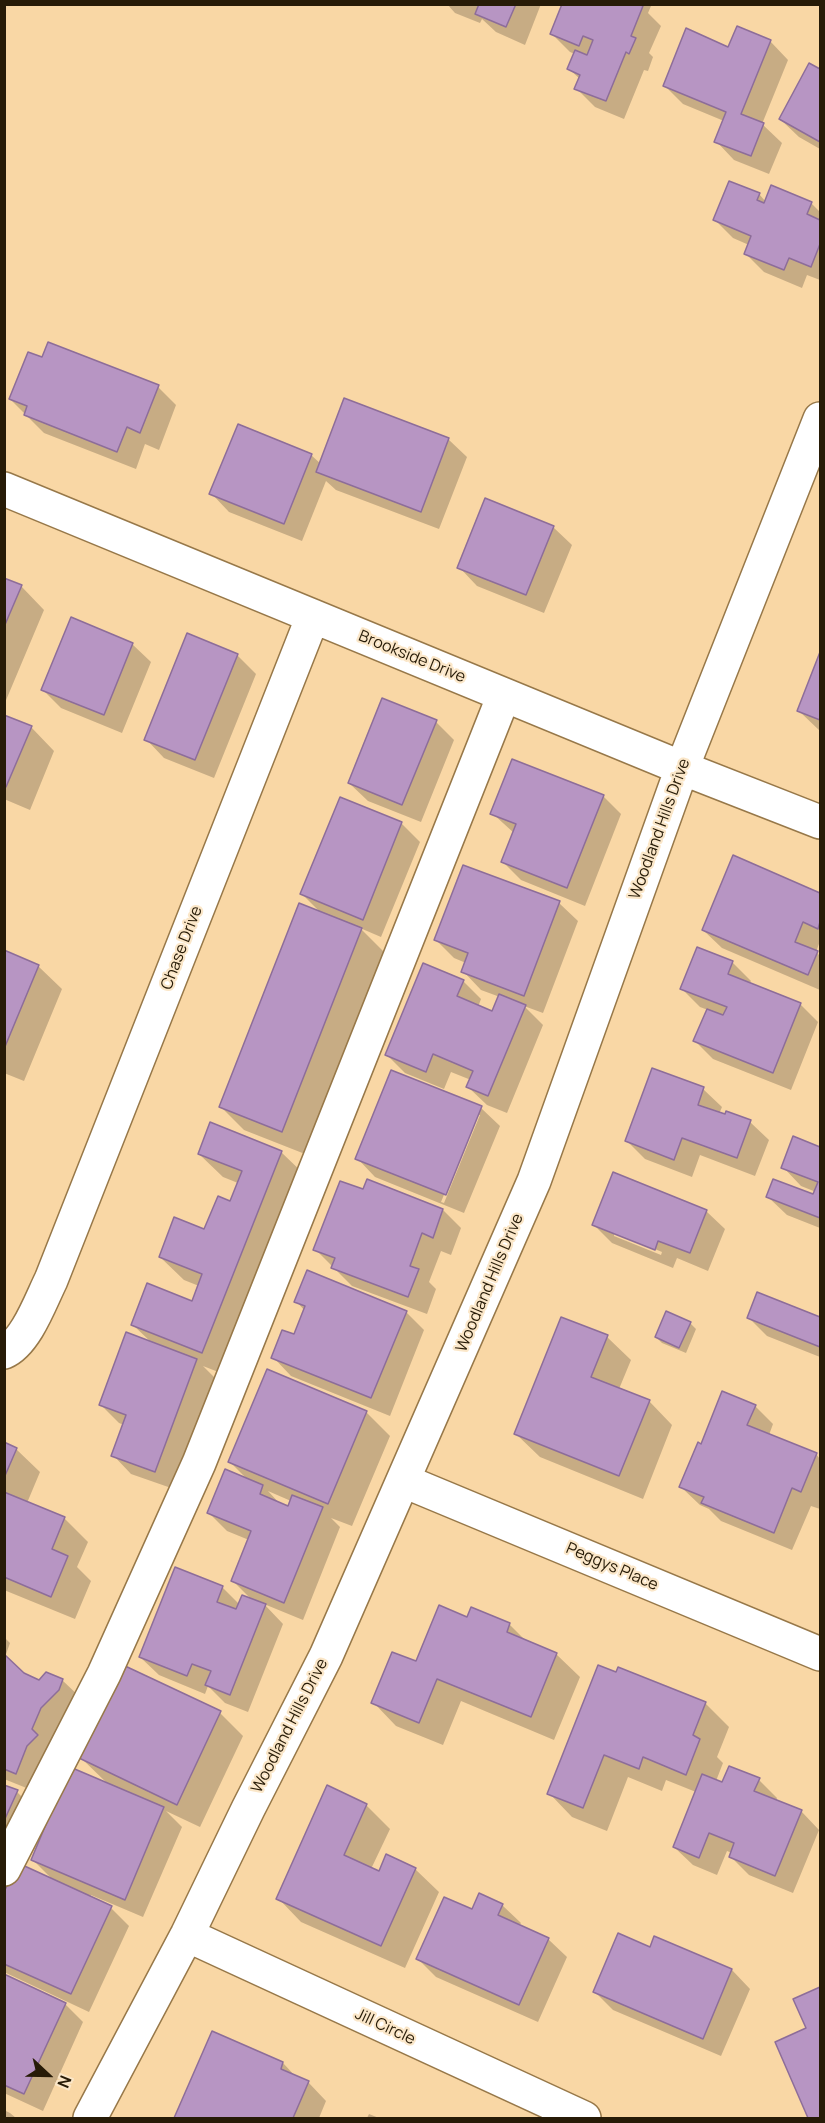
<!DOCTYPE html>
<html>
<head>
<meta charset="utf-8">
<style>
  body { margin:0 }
  #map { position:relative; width:825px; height:2123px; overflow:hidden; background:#f9d7a5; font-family:Manrope,sans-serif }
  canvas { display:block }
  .frame { position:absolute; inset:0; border:6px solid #271b07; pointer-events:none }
  .north { position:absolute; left:18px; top:2045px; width:60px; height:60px; -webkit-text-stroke:4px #fbe7c9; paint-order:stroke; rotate:112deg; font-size:16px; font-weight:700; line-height:24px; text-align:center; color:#271b07 }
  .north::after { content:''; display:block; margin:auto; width:21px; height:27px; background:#271b07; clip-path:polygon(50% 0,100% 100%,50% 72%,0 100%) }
</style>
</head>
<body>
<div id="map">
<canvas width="825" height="2123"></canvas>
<div class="frame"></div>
<div class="north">N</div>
</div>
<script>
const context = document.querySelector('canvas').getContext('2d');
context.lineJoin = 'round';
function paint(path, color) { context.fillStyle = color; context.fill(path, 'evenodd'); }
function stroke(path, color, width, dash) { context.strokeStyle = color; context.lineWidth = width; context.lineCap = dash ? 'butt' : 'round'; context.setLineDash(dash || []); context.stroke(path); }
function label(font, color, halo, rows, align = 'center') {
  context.font = font + ' Manrope,sans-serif'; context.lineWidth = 4.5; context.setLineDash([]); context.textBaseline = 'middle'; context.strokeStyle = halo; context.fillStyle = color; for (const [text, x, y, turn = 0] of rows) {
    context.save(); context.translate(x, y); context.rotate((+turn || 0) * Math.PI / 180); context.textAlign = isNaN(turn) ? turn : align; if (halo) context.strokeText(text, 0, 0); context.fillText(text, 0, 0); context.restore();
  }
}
paint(new Path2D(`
  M447,4H541L525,45L496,32L482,19L480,23L455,13Z
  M564,4H649L651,6L648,13L661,26L649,53L653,57L648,71L644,70L624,119L595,107L576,88L580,79L569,69L575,54L570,52L552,34Z
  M770,41L788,60L762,124L782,143L769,174L734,160L716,141L724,121L683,104L664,85L729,49Z
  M809,65L820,71V149L799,137L780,119Z
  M759,194L766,202L811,203L820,212V280L807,275L802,288L764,272L746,254L749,245L733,238L715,220Z
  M158,387L176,405L159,450L145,444L136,469L44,433L10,399Z
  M448,439L467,457L439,529L336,490L326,481L302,541L229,512L211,493L311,455L321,464Z
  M553,527L572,545L544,613L477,586L459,567Z
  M4,580L21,586L44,610L4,705Z
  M132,644L151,662L122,733L61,708L43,690Z
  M237,655L256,674L214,778L164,758L146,739Z
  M820,656V731L799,711Z
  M4,717L31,727L54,751L30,810L4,799Z
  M436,722L454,740L421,822L368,801L349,783Z
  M603,796L621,814L585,906L521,880L503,862L514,833L492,813Z
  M401,823L420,842L381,937L360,928L384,952L305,1154L244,1130L221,1107L322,914L302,894Z
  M734,857L820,894V941L816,952L820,956V990L722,948L703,930Z
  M559,903L578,921L543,1013L524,1006L543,1025L507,1113L487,1105L468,1087L471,1080L451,1072L444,1089L405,1073L387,1055L463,981L481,999L478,1007L493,1013L500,997L481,990L463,971L466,963L454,958L436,940Z
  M4,952L38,966L62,989L24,1081L4,1073Z
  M732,962L751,981L749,984L800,1004L818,1022L791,1090L713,1059L695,1041L708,1010L700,1007L682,989Z
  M653,1070L703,1089L722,1107L719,1114L725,1116L727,1113L750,1122L769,1140L755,1176L700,1155L692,1177L645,1159L627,1141Z
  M392,1072L481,1108L500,1126L464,1213L375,1177L357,1158ZM477,1115H480L444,1203L441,1202Z
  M794,1138L820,1149V1228L787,1215L768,1197L814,1196L816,1192L801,1186L783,1167Z
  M281,1152L305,1175L226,1375L203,1366L215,1378L174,1489L131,1474L113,1455L124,1425L119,1423L101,1405L152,1343L133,1325L192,1303L199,1286L184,1280L160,1257L205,1231L230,1203L238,1183L223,1177L199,1154Z
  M364,1191L443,1210L461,1228L451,1255L441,1251L429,1282L436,1289L427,1314L352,1286L315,1249Z
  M706,1211L725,1229L708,1271L677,1258L673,1268L612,1243L594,1225ZM614,1232L662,1252L661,1255L614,1236Z
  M758,1294L820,1319V1357L767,1336L749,1318Z
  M296,1301L406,1312L424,1330L390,1416L291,1376L273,1357L294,1336L305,1311Z
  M690,1323L696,1329L686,1353L662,1343L656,1337Z
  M607,1337L631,1360L619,1389L649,1401L672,1425L643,1499L540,1457L516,1434Z
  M755,1406L773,1424L769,1435L816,1454L820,1459V1509L811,1506L792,1550L721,1521L709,1509L700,1505L681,1487L702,1446Z
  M366,1412L390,1436L352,1526L331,1518L340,1527L303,1620L264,1604L283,1624L248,1712L225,1703L208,1686L205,1694L159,1675L140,1657L222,1587L240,1605L252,1600L233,1581L249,1540L227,1531L209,1513L248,1480L229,1461ZM268,1491L291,1501L289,1508L281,1505Z
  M4,1444L16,1449L40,1472L27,1503L64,1518L88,1542L77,1567L91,1581L75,1619L4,1590Z
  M468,1619L509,1624L526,1641L556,1654L580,1677L554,1740L461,1701L443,1745L396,1726L373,1702Z
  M4,1637L10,1643L5,1657L23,1675L39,1681L62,1680L81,1698L34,1791L4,1779Z
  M599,1667L705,1703L729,1727L717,1757L723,1763L716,1781L723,1784L759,1780L777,1798L776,1801L801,1811L819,1830L793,1893L749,1875L731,1857L732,1853L727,1851L717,1875L693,1865L674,1847L696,1792L666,1780L662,1791L628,1777L607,1831L572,1817L549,1793Z
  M220,1713L243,1736L200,1827L166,1811L182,1827L143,1917L91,1895L90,1898L111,1908L129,1926L89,2012L4,1972V1896L53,1880L33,1860L109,1785L81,1758Z
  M4,1786L17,1792L35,1810L4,1881Z
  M366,1805L390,1829L371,1869L380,1872L415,1869L439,1892L405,1968L301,1922L278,1898Z
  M502,1905L521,1923L519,1926L548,1939L567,1957L538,2022L436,1977L418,1959L472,1911Z
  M655,1938L732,1970L750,1989L721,2056L613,2010L595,1992L651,1949Z
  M4,1976L65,2004L83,2022L43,2111L4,2093Z
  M820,1989V2118H809L777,2043L808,2029L795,2000Z
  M213,2033L283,2063L297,2078L308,2082L326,2101L319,2118H176Z
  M4,2110L10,2113L16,2118H4Z
  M369,2114L379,2118H367Z`), '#0003');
const building = new Path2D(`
  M479,4H516L506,27L475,14Z
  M562,4H639L643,6L631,36L636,38L629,54L626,52L606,101L574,89L580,75L567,69L575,50L587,55L593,40L583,36L579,46L550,34Z
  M737,26L771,40L741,114L764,123L751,156L714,142L726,112L663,86L686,28L728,47Z
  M809,63L820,69V142L779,119Z
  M729,181L760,193L757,200L764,203L771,185L812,202L807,214L820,220V244L811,267L789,258L784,270L744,254L751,236L713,220Z
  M48,342L159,385L140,433L127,427L117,452L24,415L27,406L9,399L28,352L42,357Z
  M344,398L449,438L421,512L316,472Z
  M238,424L312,454L284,524L209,494Z
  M485,498L554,526L526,595L457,568Z
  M4,578L22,585L4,627Z
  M71,617L133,643L104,715L41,690Z
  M187,633L238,654L195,760L144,740Z
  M820,652V720L797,711Z
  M382,698L437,720L402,805L348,783Z
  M4,715L32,726L6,787L4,786Z
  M512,759L604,795L567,888L501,862L516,824L490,814Z
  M340,797L402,822L363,920L300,894Z
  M733,855L820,893V922L818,929L803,922L795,942L818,951L808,975L702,930Z
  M463,865L560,901L524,996L461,972L468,953L434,940Z
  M299,903L362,928L282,1132L219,1107Z
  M697,947L733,961L728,974L801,1003L773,1073L693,1041L707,1009L723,1015L727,1007L680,989Z
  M4,950L39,965L4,1049Z
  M423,963L464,980L457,996L492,1011L499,994L526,1005L488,1096L466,1087L473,1071L433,1054L426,1072L385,1055Z
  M652,1068L704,1087L698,1105L725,1114L726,1111L751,1120L737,1158L682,1138L674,1160L625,1141Z
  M391,1070L482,1106L446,1195L355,1159Z
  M210,1122L282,1151L202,1353L131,1325L147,1283L192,1301L202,1274L159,1257L174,1217L204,1229L218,1196L230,1201L242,1171L198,1154Z
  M793,1136L820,1147V1218L766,1197L773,1179L813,1194L818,1182L781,1168Z
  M613,1172L707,1210L690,1253L658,1241L655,1250L592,1225Z
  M367,1179L443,1209L433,1238L422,1233L410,1266L419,1269L408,1297L331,1268L335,1258L313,1250L340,1181L363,1189Z
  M307,1270L407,1311L371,1398L271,1358L282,1330L294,1334L305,1306L294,1302Z
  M757,1292L820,1317V1347L747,1318Z
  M666,1311L691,1322L679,1348L655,1337Z
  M561,1317L608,1335L591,1377L650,1400L619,1476L514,1434Z
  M126,1332L197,1359L155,1472L111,1456L126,1415L99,1405Z
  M267,1369L367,1411L328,1504L228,1462Z
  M722,1391L756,1405L747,1425L817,1453L801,1492L792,1488L774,1533L701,1503L704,1497L679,1487L698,1442L701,1444Z
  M4,1442L17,1448L4,1478Z
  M225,1469L263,1485L260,1494L288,1506L292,1495L323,1507L284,1603L231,1581L251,1531L207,1513Z
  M4,1492L65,1517L52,1549L68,1556L51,1597L4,1577Z
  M175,1567L223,1586L217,1602L236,1609L242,1595L266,1604L230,1695L205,1685L211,1671L192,1664L187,1676L139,1657Z
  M439,1605L467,1617L471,1607L510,1623L507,1632L557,1653L531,1717L437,1679L419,1723L371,1703L392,1652L416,1661Z
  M4,1654L24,1673L39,1680L46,1672L63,1679L59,1690L41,1708L32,1729L38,1735L27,1746L16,1774L4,1769Z
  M123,1665L221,1711L177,1805L79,1758Z
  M598,1665L616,1672L618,1667L706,1702L693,1735L700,1739L686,1775L643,1757L639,1769L604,1755L583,1808L547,1794Z
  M729,1766L760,1778L754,1791L802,1810L775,1876L729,1857L734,1843L709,1833L699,1858L673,1847L702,1774L722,1782Z
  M70,1767L164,1807L125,1900L31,1860Z
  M4,1785L18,1790L4,1821Z
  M327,1785L367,1804L344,1855L379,1871L386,1854L416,1868L381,1946L276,1899Z
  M18,1863L112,1906L71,1994L4,1964V1892Z
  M479,1893L503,1904L498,1915L549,1938L519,2005L416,1959L444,1897L472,1909Z
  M618,1933L650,1947L654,1936L732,1969L703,2039L593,1992Z
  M4,1974L66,2003L24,2094L4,2085Z
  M820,1987V2118H808L775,2042L806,2028L793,1999Z
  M212,2031L283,2062L281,2069L309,2081L293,2118H174Z`);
paint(building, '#b795c3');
stroke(building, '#8d6d99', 1.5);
const minor = new Path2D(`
  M4,489L682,768L820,822
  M4,1352C26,1343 41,1300 51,1280L313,616
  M404,1481L820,1654
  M4,1869L104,1674L199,1463L504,695
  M187,1935L584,2118
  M90,2118L187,1935L248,1809L326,1656L534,1181L682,768L820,419`);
stroke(minor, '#977849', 36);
stroke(minor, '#fff', 33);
label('16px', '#271b07', '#fbe7c9', [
  ["Brookside Drive",412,657,22],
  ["Woodland Hills Drive",660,829,-70],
  ["Chase Drive",182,948,-69],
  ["Woodland Hills Drive",490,1283,-67],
  ["Peggys Place",612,1567,23],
  ["Woodland Hills Drive",290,1726,-63],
  ["Jill Circle",385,2027,25]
]);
</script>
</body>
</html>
